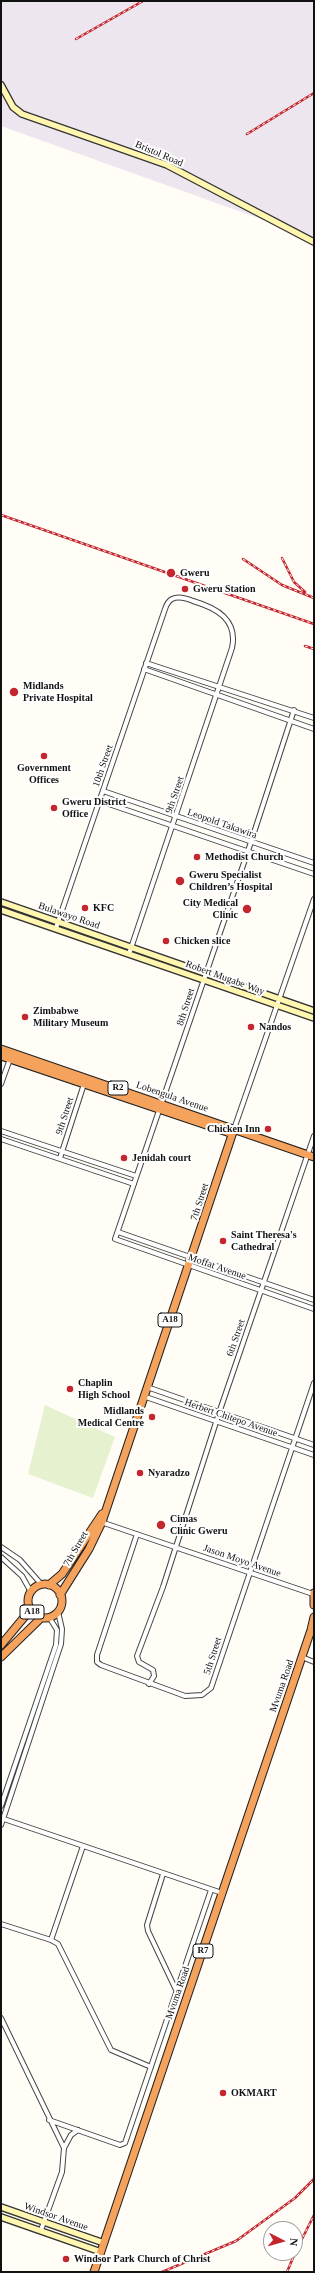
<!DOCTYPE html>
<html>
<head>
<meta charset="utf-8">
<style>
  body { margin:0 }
  #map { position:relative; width:315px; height:2273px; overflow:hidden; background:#fffdf5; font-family:Georgia,serif }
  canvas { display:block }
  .frame { position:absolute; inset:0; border:2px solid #111; pointer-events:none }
  .north { position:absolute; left:263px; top:2221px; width:40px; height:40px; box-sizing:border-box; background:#fff; border:1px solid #a0a0a0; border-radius:50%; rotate:96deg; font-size:11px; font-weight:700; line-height:16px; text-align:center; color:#111 }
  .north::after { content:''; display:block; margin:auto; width:14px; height:18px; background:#c4262e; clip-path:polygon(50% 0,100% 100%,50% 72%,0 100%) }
</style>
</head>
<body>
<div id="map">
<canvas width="315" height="2273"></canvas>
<div class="frame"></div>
<div class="north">N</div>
</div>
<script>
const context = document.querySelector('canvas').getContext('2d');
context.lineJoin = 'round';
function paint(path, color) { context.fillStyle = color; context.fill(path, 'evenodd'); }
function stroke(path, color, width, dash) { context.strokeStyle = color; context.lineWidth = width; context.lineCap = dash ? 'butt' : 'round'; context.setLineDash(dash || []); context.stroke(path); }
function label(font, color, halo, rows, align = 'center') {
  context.font = font + ' Georgia,serif'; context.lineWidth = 4; context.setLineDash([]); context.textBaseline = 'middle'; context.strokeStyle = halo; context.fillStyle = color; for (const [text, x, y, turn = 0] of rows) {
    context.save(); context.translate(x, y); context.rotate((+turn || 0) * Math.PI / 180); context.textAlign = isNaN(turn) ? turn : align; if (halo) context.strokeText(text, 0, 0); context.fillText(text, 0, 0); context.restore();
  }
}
paint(new Path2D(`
  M1,1H314V238L1,126Z`), '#eee6ef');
paint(new Path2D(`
  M45,1405L115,1437L93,1498L28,1474Z`), '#e6f2cf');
const street = new Path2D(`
  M146,663L314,718
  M144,669L314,729
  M294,710L248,851L115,1239L314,1309
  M103,791L314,863
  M100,801L314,874
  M56,928L165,609C166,606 168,601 172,599C178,596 188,599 193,601C217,608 238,620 232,648L129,954
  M1,1084L10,1059
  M234,1129L314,899
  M1,1131L136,1176
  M1,1139L134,1184
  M60,1158L84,1084
  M118,1232L314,1300
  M147,1387L314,1445
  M143,1396L314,1455
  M101,1522L313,1594
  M137,1534L97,1655V1662L101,1665L185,1696L202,1695L211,1688L314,1383
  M1,1547L20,1560L42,1585
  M1,1557L22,1576L31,1592
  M302,1657L314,1662
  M149,1684L154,1676L153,1670L139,1662L137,1656L163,1587L219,1413L314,1136
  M1,1806L56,1645L57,1630L49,1617
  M1,1818L222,1893
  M1,1825L61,1644L62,1629L58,1612
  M163,1874L147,1925L148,1931L177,1992
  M1,1924L51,1940L58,1944L111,2050L151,2067
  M51,1940L83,1846
  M1,2018L64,2148L62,2172L41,2230
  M49,2120L120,2145L125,2143L211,1890
  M64,2148L71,2135L78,2130`);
const secondary = new Path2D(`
  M1,85L13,107L22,114L167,165L314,242
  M1,902L314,1011
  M1,910L314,1018
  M1,2207L104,2243
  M1,2217L101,2252`);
const highway = new Path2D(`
  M1,1049L314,1157
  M1,1056L230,1133
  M28 1601a17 17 0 1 1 34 0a17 17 0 1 1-34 0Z
  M49,1585L62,1574L102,1514
  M314,1593V1605
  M60,1595L89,1549L102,1522L234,1129
  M1,1645L26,1615L29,1608
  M1,1657L41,1618
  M94,2272L311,1630L314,1617`);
stroke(street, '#444', 6);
stroke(secondary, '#333', 8);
stroke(highway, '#222', 9);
stroke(street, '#fff', 4);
stroke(secondary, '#fff6b0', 5.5);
stroke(highway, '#f5a25d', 7);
const rail = new Path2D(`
  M76,39L143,1
  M247,134L314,93
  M1,515L314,624
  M282,558L294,582L305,592
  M243,559L282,585L314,598
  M305,646L314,649
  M295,2253L314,2215
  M162,2272L236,2241L295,2198L314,2179
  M287,2272L295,2253`);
stroke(rail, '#c4262e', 2.5);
stroke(rail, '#fff', 1, [3]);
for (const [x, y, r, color] of [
  [171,573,5,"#c4262e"],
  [185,589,4,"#c4262e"],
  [14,692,5,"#c4262e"],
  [44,756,4,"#c4262e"],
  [54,808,4,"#c4262e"],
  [197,857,4,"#c4262e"],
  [180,881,5,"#c4262e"],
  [85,908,4,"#c4262e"],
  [247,909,5,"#c4262e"],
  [166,941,4,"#c4262e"],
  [25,1017,4,"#c4262e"],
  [251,1027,4,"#c4262e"],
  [268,1129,4,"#c4262e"],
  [124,1158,4,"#c4262e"],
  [223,1241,4,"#c4262e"],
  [70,1389,4,"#c4262e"],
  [152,1417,4,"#c4262e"],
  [140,1473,4,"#c4262e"],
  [161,1525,5,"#c4262e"],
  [223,2093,4,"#c4262e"],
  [66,2259,4,"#c4262e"]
]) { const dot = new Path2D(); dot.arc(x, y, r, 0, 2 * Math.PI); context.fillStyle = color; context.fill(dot); stroke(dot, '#fff', 1.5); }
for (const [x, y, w] of [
  [118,1088,20],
  [170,1320,24],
  [32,1612,24],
  [203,1951,20]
]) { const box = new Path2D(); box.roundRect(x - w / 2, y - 7, w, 14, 3); context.fillStyle = '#fff'; context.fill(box); stroke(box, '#111', 1); }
label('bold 9px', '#111', null, [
  ["R2",118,1088],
  ["A18",170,1320],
  ["A18",32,1612],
  ["R7",203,1951]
]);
label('10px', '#111', '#fff', [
  ["Bristol Road",159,154,23],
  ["10th Street",103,766,-71],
  ["9th Street",175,795,-71],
  ["Leopold Takawira",222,824,19],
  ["Bulawayo Road",69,916,19],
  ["Robert Mugabe Way",225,978,20],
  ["8th Street",186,1007,-72],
  ["Lobengula Avenue",172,1097,19],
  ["9th Street",65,1116,-72],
  ["7th Street",200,1202,-72],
  ["Moffat Avenue",217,1267,19],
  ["6th Street",236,1338,-71],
  ["Herbert Chitepo Avenue",231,1418,19],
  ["7th Street",76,1549,-60],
  ["Jason Moyo Avenue",242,1561,19],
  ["5th Street",213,1656,-72],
  ["Mvuma Road",282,1686,-71],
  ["Mvuma Road",178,1993,-71],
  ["Windsor Avenue",56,2217,19]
]);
label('bold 10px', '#111', '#fff', [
  ["Gweru",180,573],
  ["Gweru Station",193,589],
  ["Midlands",23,686],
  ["Private Hospital",23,698],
  ["Government",44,768,"center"],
  ["Offices",44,780,"center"],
  ["Gweru District",62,802],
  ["Office",62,814],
  ["Methodist Church",205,857],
  ["Gweru Specialist",189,875],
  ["Children’s Hospital",189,887],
  ["City Medical",238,903,"right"],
  ["Clinic",238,915,"right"],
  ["KFC",93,908],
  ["Chicken slice",174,941],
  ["Zimbabwe",33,1011],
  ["Military Museum",33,1023],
  ["Nandos",259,1027],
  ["Chicken Inn",260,1129,"right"],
  ["Jenidah court",132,1158],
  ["Saint Theresa's",231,1235],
  ["Cathedral",231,1247],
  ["Chaplin",78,1383],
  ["High School",78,1395],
  ["Midlands",144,1411,"right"],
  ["Medical Centre",144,1423,"right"],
  ["Nyaradzo",148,1473],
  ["Cimas",170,1519],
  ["Clinic Gweru",170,1531],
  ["OKMART",231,2093],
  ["Windsor Park Church of Christ",74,2259]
], 'left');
</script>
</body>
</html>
